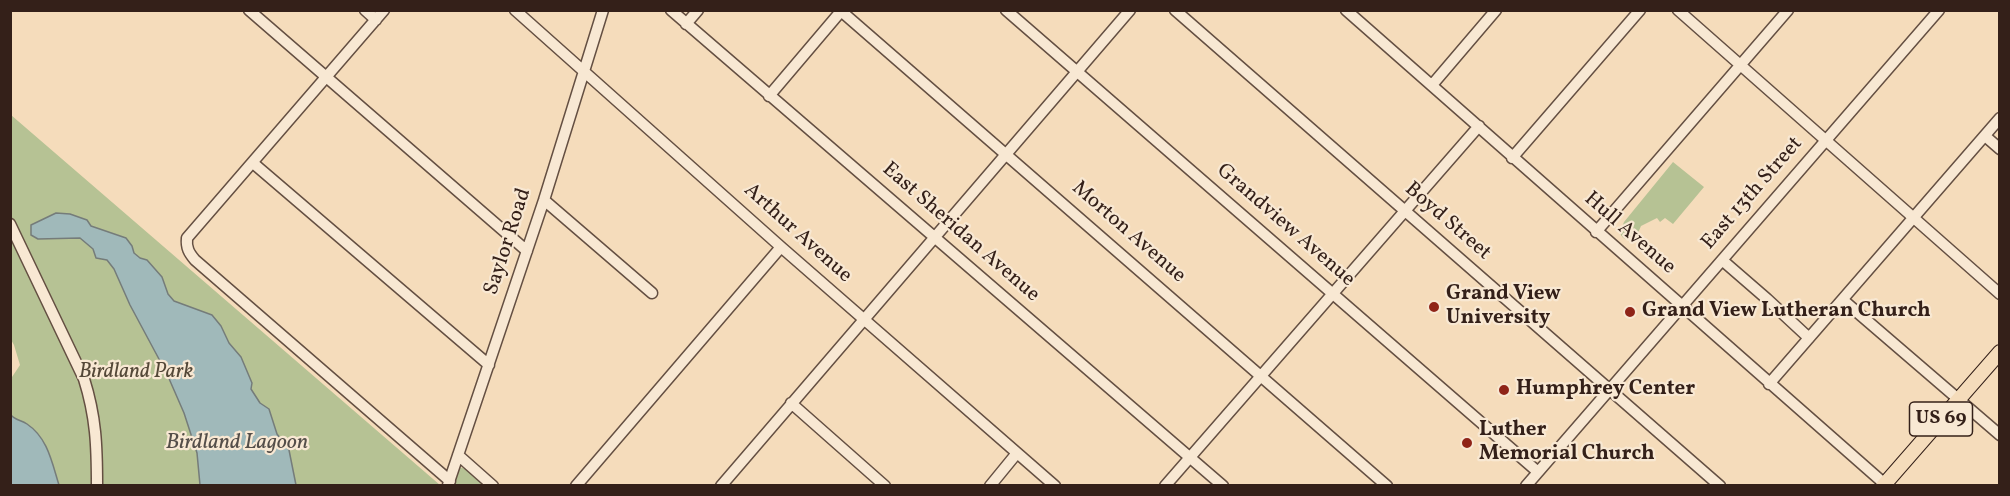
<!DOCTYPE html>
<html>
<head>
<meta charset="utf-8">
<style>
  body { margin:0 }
  #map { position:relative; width:2010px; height:496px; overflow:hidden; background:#f5dcbb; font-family:Vollkorn,serif }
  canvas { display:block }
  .frame { position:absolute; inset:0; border:12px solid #342019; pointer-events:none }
</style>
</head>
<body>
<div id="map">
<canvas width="2010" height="496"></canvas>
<div class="frame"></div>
</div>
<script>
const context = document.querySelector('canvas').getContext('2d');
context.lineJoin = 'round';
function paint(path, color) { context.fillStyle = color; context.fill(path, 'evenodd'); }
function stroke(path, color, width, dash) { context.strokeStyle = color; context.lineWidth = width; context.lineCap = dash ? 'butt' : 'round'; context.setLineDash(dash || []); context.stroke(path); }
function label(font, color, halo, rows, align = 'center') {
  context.font = font + ' Vollkorn,serif'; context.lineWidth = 4.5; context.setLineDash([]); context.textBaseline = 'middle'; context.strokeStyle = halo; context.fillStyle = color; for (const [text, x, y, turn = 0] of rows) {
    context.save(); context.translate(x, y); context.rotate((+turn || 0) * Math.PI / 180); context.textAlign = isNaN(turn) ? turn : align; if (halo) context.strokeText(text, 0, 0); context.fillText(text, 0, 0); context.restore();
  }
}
paint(new Path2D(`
  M11,115L440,485H59C52,463 48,438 27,424C21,420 15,420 11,415L10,380L20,365L14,345L10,338Z
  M1673,162L1704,187L1673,224L1665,218L1660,222L1657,218L1641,226L1635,240C1628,241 1621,239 1620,232L1624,222Z
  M459,467L466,469L485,485L448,486Z`), '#b6c294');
const water = new Path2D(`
  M56,213L70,214L87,220L91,226L126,238L132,246L134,253L140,258L147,260L162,277L168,294L174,301L212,315L221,326L229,343L241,357L252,383L251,389L260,403L269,409L277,434L289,450L296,485H200L197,453L184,413L167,374L130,305L114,269L107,260L96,258L93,249L80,238L38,239L31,235V225Z
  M11,415C15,420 21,420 27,424C48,438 52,463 59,485H11Z`);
paint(water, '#a0b9ba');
stroke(water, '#757c7a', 1.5);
const minor = new Path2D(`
  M249,10L527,251
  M365,10L376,20
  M384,10L187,238C186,248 189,253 195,260L450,481
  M515,10L781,247L1055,486
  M671,10L1223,486
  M1006,10L1538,472
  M1175,10L1720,486
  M1346,10L1887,486
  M1678,10L2000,294
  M841,11L1387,486
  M686,24L698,10
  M1432,85L1496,10
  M769,96L842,10
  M1985,136L2000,149
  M1512,158L1640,10
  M253,163L489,365
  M544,200L652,293
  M10,224L84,379C96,417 97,446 97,486
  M1596,232L1788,10
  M1722,260L1767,299L1809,338
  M1843,300L2000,435
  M1769,384L2000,118
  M791,403L885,486
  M458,455L493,486
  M448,485L544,200L603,10
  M576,486L781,247
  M721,486L1130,10
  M990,486L1017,453
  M1165,486L1479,126
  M1526,486L1939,10`);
const major = new Path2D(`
  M1883,486L2000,352`);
stroke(minor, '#644f42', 13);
stroke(major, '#342019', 16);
stroke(minor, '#f8e8d3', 10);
stroke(major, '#f5dcbb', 14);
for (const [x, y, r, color] of [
  [1434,307,6,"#8f2418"],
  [1630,312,6,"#8f2418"],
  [1504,390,6,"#8f2418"],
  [1467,443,6,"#8f2418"]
]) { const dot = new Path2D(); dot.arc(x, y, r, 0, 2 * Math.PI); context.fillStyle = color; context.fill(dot); stroke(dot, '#f8e8d3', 2); }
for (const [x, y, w] of [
  [1941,419,63]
]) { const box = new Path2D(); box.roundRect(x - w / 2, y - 17, w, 34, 4.5); context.fillStyle = '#f8e8d3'; context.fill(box); stroke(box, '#342019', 1.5); }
label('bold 20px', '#342019', null, [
  ["US 69",1941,419]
]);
label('21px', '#342019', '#f8e8d3', [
  ["East 13th Street",1753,194,-49],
  ["Boyd Street",1447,222,41],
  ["Grandview Avenue",1285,226,41],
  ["East Sheridan Avenue",960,233,41],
  ["Morton Avenue",1128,233,41],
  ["Arthur Avenue",797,234,42],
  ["Hull Avenue",1629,234,41],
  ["Saylor Road",509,242,-72]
]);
label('bold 21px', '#342019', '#f8e8d3', [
  ["Grand View",1446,295],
  ["University",1446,319],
  ["Grand View Lutheran Church",1642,312],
  ["Humphrey Center",1516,390],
  ["Luther",1479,431],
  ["Memorial Church",1479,455]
], 'left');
label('italic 21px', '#544838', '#f8e8d3', [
  ["Birdland Park",136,373]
]);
label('italic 22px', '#544e49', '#f8e8d3', [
  ["Birdland Lagoon",237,444]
]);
</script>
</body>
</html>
